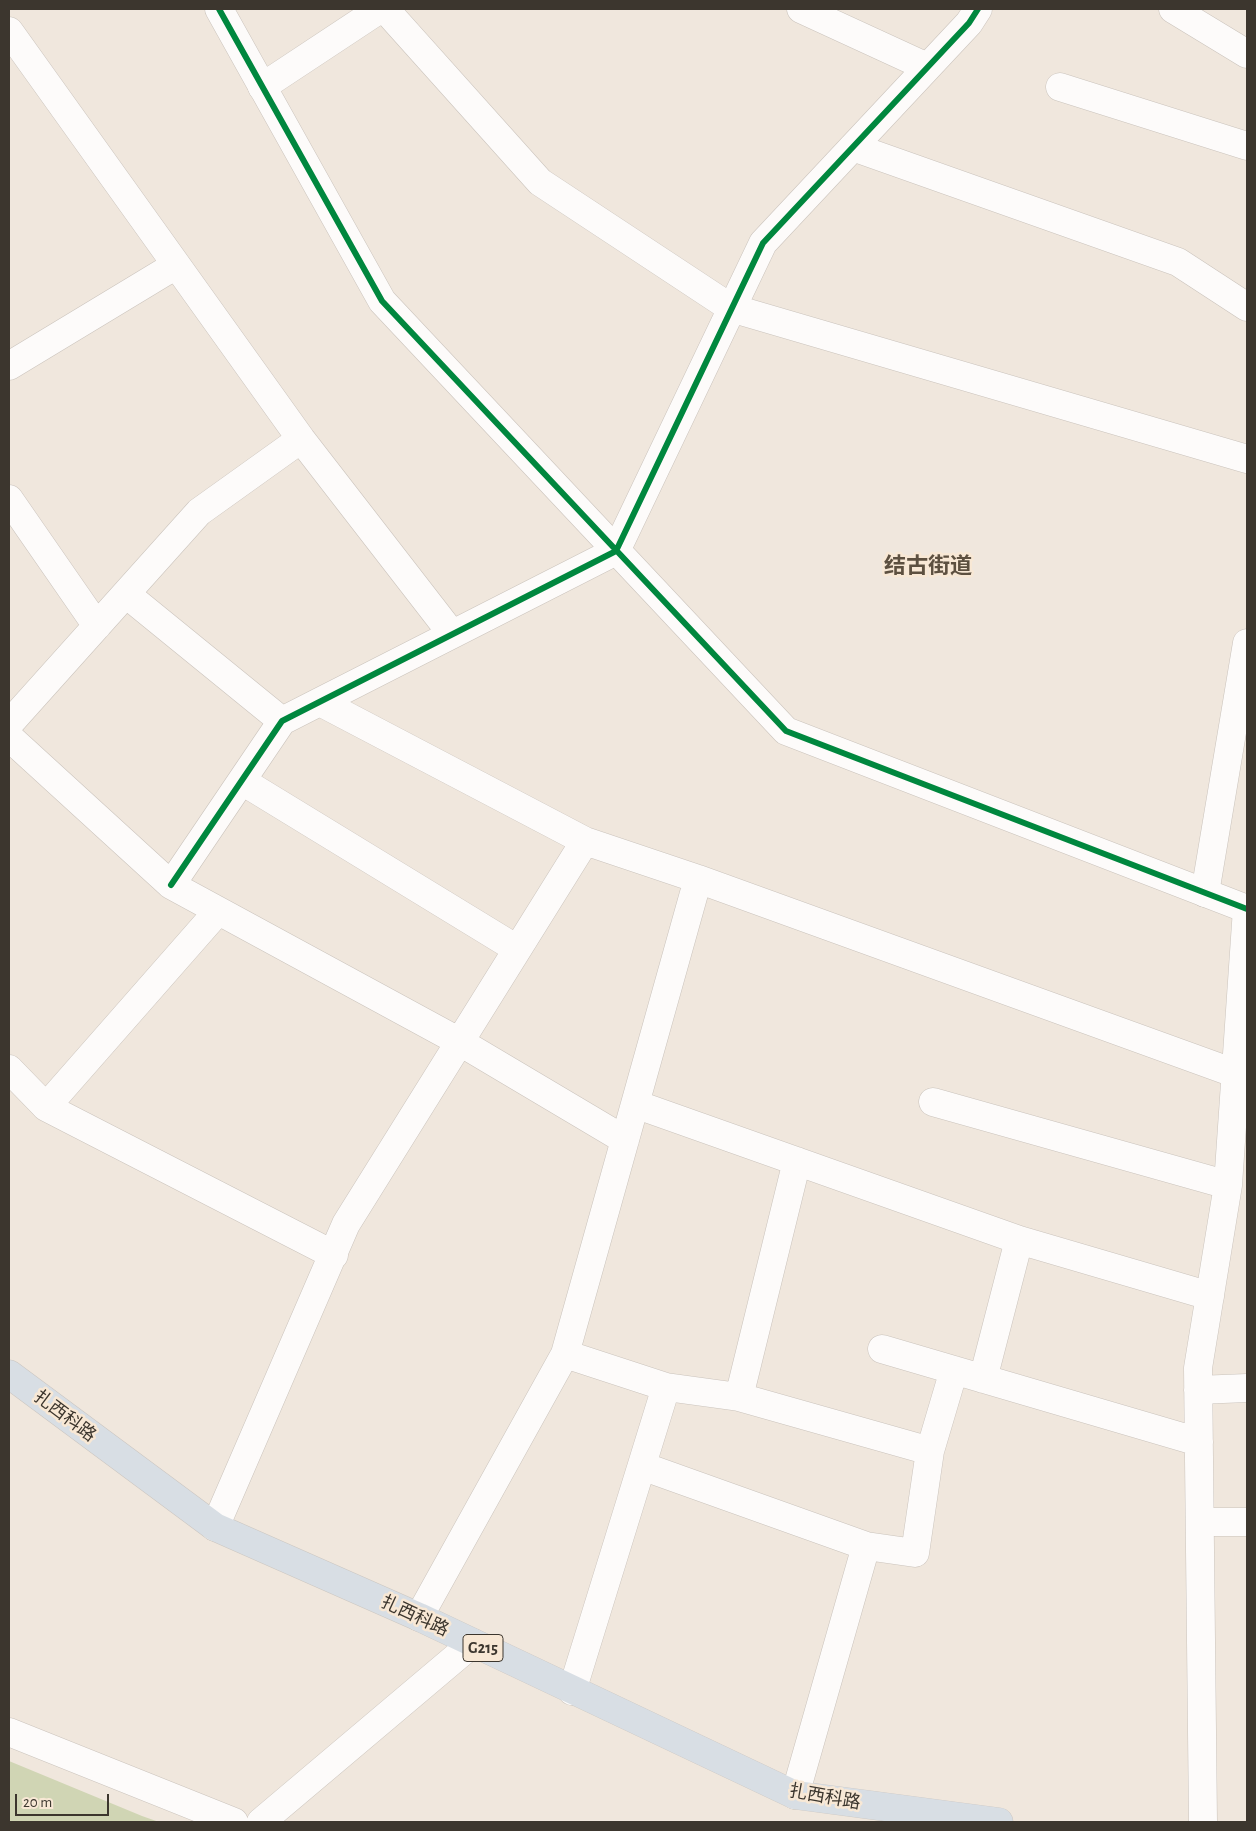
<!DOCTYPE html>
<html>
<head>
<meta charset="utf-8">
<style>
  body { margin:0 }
  #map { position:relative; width:1256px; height:1831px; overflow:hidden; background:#f0e7dd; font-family:"Alegreya Sans",sans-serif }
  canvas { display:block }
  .frame { position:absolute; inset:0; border:10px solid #3c362e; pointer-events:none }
  .scale { position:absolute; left:15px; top:1794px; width:94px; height:22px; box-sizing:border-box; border:2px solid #3c362e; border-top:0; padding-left:6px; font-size:15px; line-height:18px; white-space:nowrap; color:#3c362e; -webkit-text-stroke:4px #f8e8d5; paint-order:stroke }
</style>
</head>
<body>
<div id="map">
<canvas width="1256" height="1831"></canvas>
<div class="frame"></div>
<div class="scale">20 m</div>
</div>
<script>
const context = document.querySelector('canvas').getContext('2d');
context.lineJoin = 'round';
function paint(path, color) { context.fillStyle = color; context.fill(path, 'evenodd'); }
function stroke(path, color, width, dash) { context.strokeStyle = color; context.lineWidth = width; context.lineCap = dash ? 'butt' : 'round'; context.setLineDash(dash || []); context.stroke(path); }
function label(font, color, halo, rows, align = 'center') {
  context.font = font + ' "Alegreya Sans","Noto Sans SC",sans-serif'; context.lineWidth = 5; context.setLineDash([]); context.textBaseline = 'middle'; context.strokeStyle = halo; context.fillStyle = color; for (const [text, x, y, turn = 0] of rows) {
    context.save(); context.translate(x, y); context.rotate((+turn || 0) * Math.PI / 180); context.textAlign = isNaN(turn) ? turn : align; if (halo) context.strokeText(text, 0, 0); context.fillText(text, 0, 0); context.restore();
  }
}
paint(new Path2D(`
  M9,1761L142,1816L159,1822H9Z`), '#d0d5b4');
const minor = new Path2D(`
  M385,9L540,182L731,308L1247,459
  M801,9L927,67
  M1173,9L1247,54
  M9,31L301,439L452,634
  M262,87L380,9
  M1060,87L1247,146
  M853,147L1178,262L1247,307
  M9,366L176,265
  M9,499L97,626
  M126,594L282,721
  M320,702L585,841L698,879L1237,1074
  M9,724L199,512L301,439
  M9,737L171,885L460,1042L625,1140
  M242,781L517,949
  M171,885L282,721L616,551L763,243L969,23L978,9
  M1205,893L1247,643
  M9,1069L46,1107L334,1255
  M933,1102L1228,1185
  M635,1104L1019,1240L1210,1296
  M46,1107L218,911
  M882,1349L1199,1442
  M565,1354L666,1387L739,1397L930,1451
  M983,1379L1019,1240
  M1198,1390L1247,1388
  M739,1397L797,1161
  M642,1466L866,1546L915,1553L930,1451L954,1370
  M1200,1522H1247
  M215,1527L346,1224L585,841
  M419,1617L565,1354L698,879
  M572,1691L666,1387
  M9,1732L234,1822
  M795,1795L866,1546
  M261,1822L473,1643
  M1203,1822L1198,1368L1228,1185L1247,909`);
const tertiary = new Path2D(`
  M219,9L382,301L786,731L1247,909`);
const trunk = new Path2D(`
  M9,1374L215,1527L419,1617L795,1795L999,1822`);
stroke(minor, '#cac3bc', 29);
stroke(tertiary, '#cac3bc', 29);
stroke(trunk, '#cbc6c1', 29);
stroke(minor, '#fdfbfa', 28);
stroke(tertiary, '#fdfbfa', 28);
stroke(trunk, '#d8dee4', 28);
stroke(new Path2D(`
  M219,9L382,301L786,731L1247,909
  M171,885L282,721L616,551L763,243L969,23L978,9`), '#00873e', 6);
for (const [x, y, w] of [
  [483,1648,40]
]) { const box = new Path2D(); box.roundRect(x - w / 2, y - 13.5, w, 27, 4); context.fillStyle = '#f8e8d5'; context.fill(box); stroke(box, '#3c362e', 1); }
label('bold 16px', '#3c362e', null, [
  ["G215",483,1648]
]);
label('18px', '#3c362e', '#f8e8d5', [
  ["扎西科路",65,1416,37],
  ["扎西科路",415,1616,25],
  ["扎西科路",825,1797,10]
]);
label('bold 22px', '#5d5040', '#f8e8d5', [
  ["结古街道",928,566]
]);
</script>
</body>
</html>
